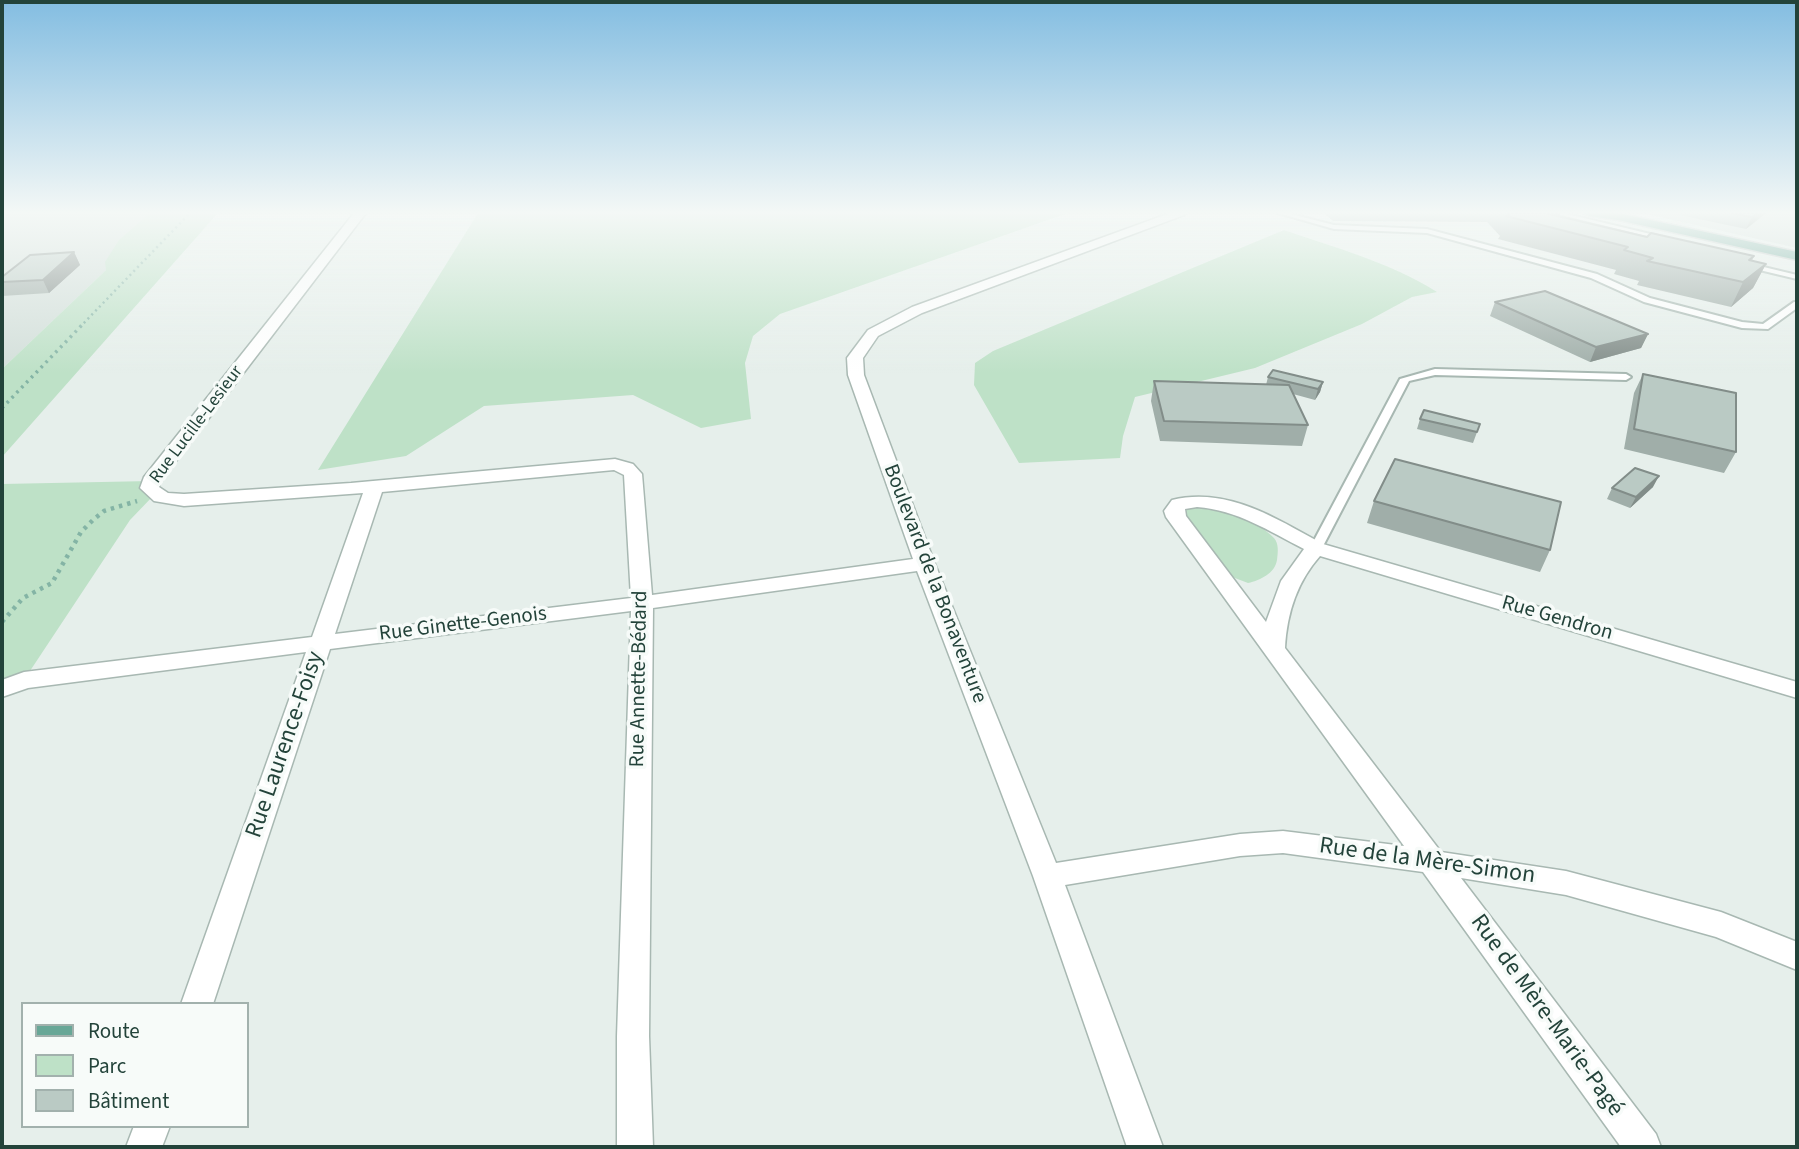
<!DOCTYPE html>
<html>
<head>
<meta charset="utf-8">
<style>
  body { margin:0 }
  #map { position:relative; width:1799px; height:1149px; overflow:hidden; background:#e6efeb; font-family:"Source Sans 3",sans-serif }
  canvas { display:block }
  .frame { position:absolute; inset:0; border:4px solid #23433a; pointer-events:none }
  .legend { position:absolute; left:21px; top:1002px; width:228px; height:126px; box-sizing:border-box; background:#f7fbf9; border:2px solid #a2b1ad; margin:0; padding:9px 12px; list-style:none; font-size:21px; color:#23433a }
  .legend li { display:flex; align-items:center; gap:14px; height:35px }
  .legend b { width:35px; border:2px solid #a2b1ad }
</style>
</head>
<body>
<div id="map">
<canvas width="1799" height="1149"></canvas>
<div class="frame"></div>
<ul class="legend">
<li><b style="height:9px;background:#68a797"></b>Route</li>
<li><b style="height:19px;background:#bee1c7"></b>Parc</li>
<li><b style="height:19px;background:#bacac4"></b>Bâtiment</li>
</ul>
</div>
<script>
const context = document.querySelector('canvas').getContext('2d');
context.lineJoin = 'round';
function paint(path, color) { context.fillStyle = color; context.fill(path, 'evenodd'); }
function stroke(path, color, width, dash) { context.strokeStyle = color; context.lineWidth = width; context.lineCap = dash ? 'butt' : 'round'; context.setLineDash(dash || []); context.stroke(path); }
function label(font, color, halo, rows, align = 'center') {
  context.font = font + ' "Source Sans 3",sans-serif'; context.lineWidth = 7; context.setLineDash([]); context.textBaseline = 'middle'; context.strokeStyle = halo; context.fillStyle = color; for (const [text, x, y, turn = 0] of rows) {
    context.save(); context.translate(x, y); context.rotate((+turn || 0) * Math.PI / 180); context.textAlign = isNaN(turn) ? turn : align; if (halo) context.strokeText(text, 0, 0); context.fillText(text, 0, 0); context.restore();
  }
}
paint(new Path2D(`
  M2,213H166L2,369Z
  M1642,213H1797V248Z`), '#d3dfda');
paint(new Path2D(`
  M150,213H218L2,457V369L106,270L105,262L119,240Z
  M478,213H1068L780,314L753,336L745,363L751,419L701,428L633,395L484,406L406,456L318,470Z
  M1284,230C1335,248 1390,262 1437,292L1412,297L1362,324L1255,368L1135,397L1123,436L1120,458L1019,463L974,385L975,363L993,351Z
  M151,481L154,495L130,520L24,680L2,689V484Z
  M1202,506C1225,511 1257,520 1274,538C1279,544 1278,552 1277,560C1275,573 1261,580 1248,583L1227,575L1185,521L1184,511L1191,507Z`), '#bee1c7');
const lane = new Path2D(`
  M1278,213H1287L1334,225L1427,229L1597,274L1650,298L1742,322L1763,324L1794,302H1797V308L1768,329L1742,328L1644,302L1591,278L1427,233L1334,229Z
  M1553,213H1563L1667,238L1663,240Z
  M1747,263L1797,275V279L1747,267Z
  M1435,369L1626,374L1631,377L1626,380L1435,375L1409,381L1322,548L1320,551H1312L1310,548L1400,379Z`);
const street = new Path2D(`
  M354,213H366L160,482L159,487L168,493L184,494L351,483L615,459L633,464L642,474L652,595L913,559L848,375L847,358L868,330L912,307L1170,213H1186L1184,215L922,313L878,336L863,358L864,375L935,564L1056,863L1240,834L1283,831L1404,846L1166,517L1164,511L1172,500C1227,486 1277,519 1323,544L1797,682V698L1320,556C1297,582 1287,613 1285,648L1441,852L1566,871L1721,912L1797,942V970L1716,937L1566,895L1461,878L1656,1134L1661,1147H1621L1423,872L1283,853L1240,856L1065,885L1163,1147H1127L1033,876L917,571L653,608L649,1036L653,1147H617V1036L631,611L330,649L213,1004H181L306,652L28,688L2,697V680L24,672L312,637L363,493L184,506L154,501L140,488L144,477ZM614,470L624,475L631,598L335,634L382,492ZM1197,507C1237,510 1269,531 1304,549L1281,581L1266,622L1186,516L1185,509Z
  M134,1126H170L162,1147H126Z`);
const primary = new Path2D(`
  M1583,213H1618L1797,252V260L1618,220L1589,216Z`);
stroke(lane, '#a8b8b2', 4);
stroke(street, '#a8b8b2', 3);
stroke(primary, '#c1cac8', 3);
stroke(new Path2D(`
  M80,327L190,213`), '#84b4a5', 2.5, [2, 3.5]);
stroke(new Path2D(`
  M2,408L82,325`), '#84b4a5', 3.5, [2.5, 4.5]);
stroke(new Path2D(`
  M2,622L23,598L52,583L81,532L93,520L104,511L137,501`), '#84b4a5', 4.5, [3.5, 5]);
paint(lane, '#fff');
paint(street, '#fff');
paint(primary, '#68a797');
paint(new Path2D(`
  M1324,213H1560L1559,216L1647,237L1754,256L1752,261L1766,264L1753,288L1731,307L1637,285L1639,281L1614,274L1616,270L1498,239L1500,236L1487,222L1333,221Z
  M1681,213H1766L1746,229L1680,215Z
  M74,252L80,265L49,293L2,296V277Z
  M1495,302L1648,334L1641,348L1590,362L1490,316Z
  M1643,374L1736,452L1724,473L1624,449L1634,393Z
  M1268,377L1323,382L1320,392L1315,400L1293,394L1308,425L1302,446L1160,441L1151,401L1154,381L1266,385Z
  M1420,419L1480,424L1473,443L1417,429Z
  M1653,487L1630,508L1607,499L1612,488Z
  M1374,501L1550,550L1540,572L1367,523Z`), '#a0aea9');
paint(new Path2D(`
  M1543,213H1560L1557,222Z
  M1757,213H1766L1746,229L1752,217Z
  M74,252L80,265L49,293L43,280Z
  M1766,264L1753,288L1731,307L1743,282Z
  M1648,334L1641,348L1590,362L1596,347Z
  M1323,382L1320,392L1315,400L1318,389Z
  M1659,476L1653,487L1630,508L1636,497Z`), '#828d89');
const building = new Path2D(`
  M1507,213H1545L1647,237L1651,233L1754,256L1749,260L1766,264L1743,282L1647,261L1653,258L1624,250L1628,247L1506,216L1509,215Z
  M1732,213H1757L1752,217Z
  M74,252L43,280L2,282V277L30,255Z
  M1545,291L1648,334L1596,347L1495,302Z
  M1273,370L1323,382L1318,389L1268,377Z
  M1643,374L1736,393V452L1634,429Z
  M1154,381L1289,385L1308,425L1164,421Z
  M1424,410L1480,424L1477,432L1420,419Z
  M1395,459L1561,502L1550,550L1374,501Z
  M1635,468L1659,476L1636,497L1612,488Z`);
paint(building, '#bacac4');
stroke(building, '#828d89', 2);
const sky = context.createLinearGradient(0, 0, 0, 373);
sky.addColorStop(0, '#83bde1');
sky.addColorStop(0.57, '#f4f8f6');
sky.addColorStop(1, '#f4f8f600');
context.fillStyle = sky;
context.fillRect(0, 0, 1799, 373);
label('18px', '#23433a', '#f7fbf9', [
  ["Rue Lucille-Lesieur",197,425,-53]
]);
label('21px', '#23433a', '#f7fbf9', [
  ["Boulevard de la Bonaventure",934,584,69],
  ["Rue Gendron",1557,619,16],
  ["Rue Ginette-Genois",463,625,-7],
  ["Rue Annette-Bédard",640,679,-89]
]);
label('24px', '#23433a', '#f7fbf9', [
  ["Rue Laurence-Foisy",286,745,-71],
  ["Rue de la Mère-Simon",1427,862,8],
  ["Rue de Mère-Marie-Pagé",1546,1016,54]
]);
</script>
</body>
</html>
